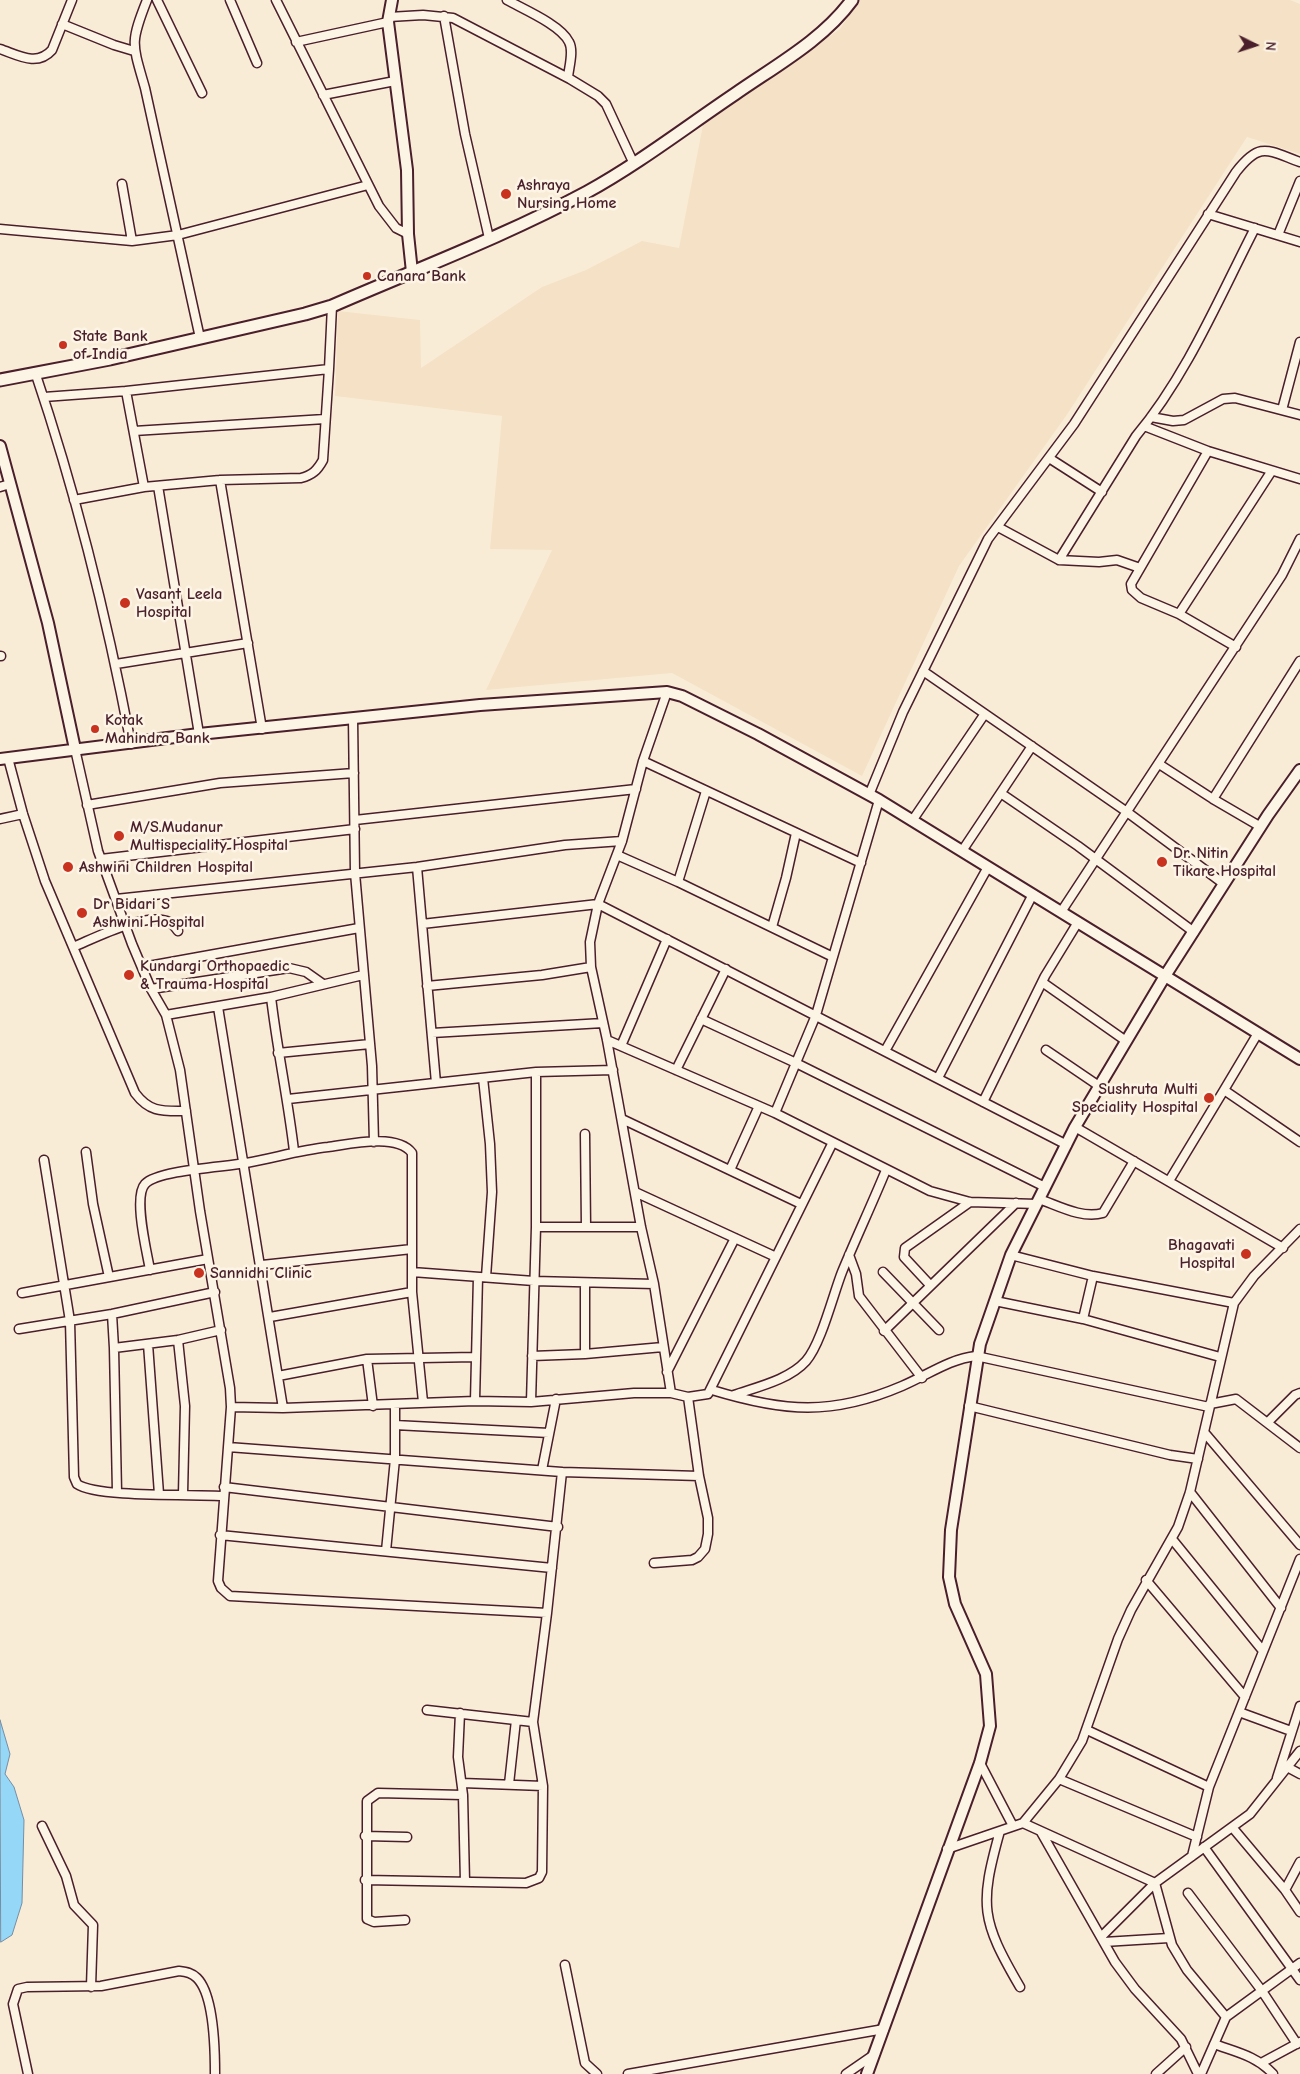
<!DOCTYPE html>
<html>
<head>
<meta charset="utf-8">
<style>
  body { margin:0 }
  #map { position:relative; width:1300px; height:2074px; overflow:hidden; background:#f9ecd7; font-family:"Comic Neue",sans-serif }
  canvas { display:block }
  .north { position:absolute; left:1230px; top:20px; width:50px; height:50px; -webkit-text-stroke:4px #fcf5e5; paint-order:stroke; rotate:94deg; font-size:14px; font-weight:700; line-height:20px; text-align:center; color:#4a1f2b }
  .north::after { content:''; display:block; margin:auto; width:18px; height:22px; background:#4a1f2b; clip-path:polygon(50% 0,100% 100%,50% 72%,0 100%) }
</style>
</head>
<body>
<div id="map">
<canvas width="1300" height="2074"></canvas>
<div class="north">N</div>
</div>
<script>
const context = document.querySelector('canvas').getContext('2d');
context.lineJoin = 'round';
function paint(path, color) { context.fillStyle = color; context.fill(path, 'evenodd'); }
function stroke(path, color, width, dash) { context.strokeStyle = color; context.lineWidth = width; context.lineCap = dash ? 'butt' : 'round'; context.setLineDash(dash || []); context.stroke(path); }
function label(font, color, halo, rows, align = 'center') {
  context.font = font + ' "Comic Neue",sans-serif'; context.lineWidth = 5; context.setLineDash([]); context.textBaseline = 'middle'; context.strokeStyle = halo; context.fillStyle = color; for (const [text, x, y, turn = 0] of rows) {
    context.save(); context.translate(x, y); context.rotate((+turn || 0) * Math.PI / 180); context.textAlign = isNaN(turn) ? turn : align; if (halo) context.strokeText(text, 0, 0); context.fillText(text, 0, 0); context.restore();
  }
}
paint(new Path2D(`
  M859,0H1290L1300,4V154L1247,137L1066,416L959,566L862,776L672,673L486,690L552,550L490,549L502,416L335,396L338,311L420,320L421,368L542,287L586,270L642,241L679,248L703,125L840,29Z`), '#f5e2c6');
const water = new Path2D(`
  M0,1720L10,1754L5,1774L14,1787L24,1820L22,1903L12,1935L1,1942Z`);
paint(water, '#94d7f6');
stroke(water, '#768da5', 1);
const minor = new Path2D(`
  M147,0C130,43 132,43 145,88L200,338
  M157,0L202,93
  M230,0L257,63
  M276,0L379,206L396,228L408,234
  M507,0C523,9 561,25 569,42C574,51 569,67 568,77
  M444,16L465,134L489,238
  M389,17L423,15L453,18L570,79L598,96L606,104L633,162
  M62,24L114,45L134,51
  M296,42L388,22
  M0,49C18,55 37,67 52,50L72,0
  M323,95L395,81
  M122,184L132,241
  M1208,214L1300,242
  M0,229L132,241L178,235L368,185
  M1278,235L1300,181
  M35,372C76,493 107,618 131,744
  M126,391L144,487L220,480L301,478C312,475 317,471 323,460L329,369
  M44,397L126,391L329,369L332,306
  M1282,410L1300,342
  M1151,417L1173,421L1184,420L1223,399L1235,398L1300,415
  M1144,426L1208,451L1300,479
  M134,431L325,419
  M1208,451L1131,584L1132,590L1141,598L1179,614L1236,647
  M1049,458L1102,492
  M220,480L262,729
  M158,486L199,734
  M0,487L10,484
  M74,500L144,487
  M998,527L1059,560L1099,562L1117,560L1140,568
  M1059,560L1136,436C1187,375 1219,298 1255,228
  M1179,614L1271,472
  M0,656H1
  M116,664L248,643
  M923,671L1127,812L1224,884
  M667,692L643,761L622,841L598,904L590,942L591,967L607,1040L641,1227L654,1284L671,1393
  M353,718L355,873L372,1066L374,1142
  M75,749L98,851L132,944L151,989L166,1015L180,1070L200,1211L230,1388L231,1407L218,1581L221,1588L230,1596L547,1613L562,1472
  M8,758L23,814L45,881L135,1093C150,1113 163,1111 186,1111
  M643,761L861,863
  M1159,764L1213,799L1261,827
  M1002,794L1078,846L1194,932
  M869,795L903,712L988,539L1074,424L1236,172C1260,141 1267,150 1300,162
  M1213,799L1300,661
  M87,805L220,783L354,773
  M0,819L23,814
  M355,820L636,789
  M912,821L984,715
  M962,851L1032,746
  M617,855L678,882L833,957
  M101,859L355,829
  M417,867L436,1083
  M678,882L706,791
  M116,899L417,867L565,845L622,841
  M1061,912L1282,575L1300,539
  M422,924L598,904L1067,1145
  M772,927L786,878L796,833
  M73,947C95,938 143,913 167,921C171,922 175,927 178,931
  M143,967L359,928
  M1042,982L1126,1041
  M427,986L542,975L591,967
  M151,989L289,968L306,972L323,984
  M271,997L363,975
  M218,1007L283,1408
  M166,1015L271,997C277,1049 288,1099 294,1151
  M701,1019L796,1063L1045,1187
  M432,1033L603,1023
  M1258,1033L1224,1090L1300,1142
  M607,1040L775,1113L816,1015L879,800
  M621,1046L667,939
  M1046,1050L1099,1086
  M885,1051L988,867
  M278,1053L370,1044
  M676,1070L726,969
  M483,1078L490,1144L492,1192L486,1277
  M938,1078L1033,894
  M288,1099L536,1072L613,1070
  M983,1102L1045,976L1078,922
  M775,1113L930,1191L970,1202L1037,1204
  M622,1119L801,1204
  M1075,1127L1283,1248
  M585,1134L586,1227
  M86,1152L93,1204L109,1277
  M44,1160L70,1321L74,1477L77,1484C97,1498 193,1494 223,1496
  M730,1170L759,1106
  M1169,1181L1224,1090
  M635,1192L776,1257
  M1039,1199C1059,1206 1082,1219 1103,1213L1134,1161
  M536,1227H641
  M849,1255L856,1274L859,1296L922,1378
  M1011,1255L1093,1276L1234,1303
  M262,1265L412,1249
  M150,1270C147,1252 133,1197 145,1184C158,1170 225,1167 246,1163C274,1158 300,1150 328,1147C350,1144 397,1133 412,1153V1292L423,1402
  M412,1272L534,1281L654,1284
  M883,1272L939,1330
  M930,1285L904,1257L905,1248L970,1202
  M22,1293L208,1259
  M995,1301L1083,1319L1220,1357
  M112,1314L114,1348
  M270,1317L412,1292
  M1083,1319L1093,1276
  M19,1329L112,1314L215,1292
  M884,1331L1016,1203
  M178,1340L185,1406L183,1494
  M148,1344L159,1494
  M585,1354V1283
  M532,1356L585,1354L663,1347
  M367,1359L373,1406
  M667,1372L735,1238
  M278,1376L367,1359L475,1357
  M712,1390C784,1412 832,1416 902,1386C928,1375 949,1359 976,1356L1209,1407
  M734,1395C757,1387 789,1380 806,1361C821,1344 833,1295 842,1272C856,1238 872,1204 886,1170
  M475,1401L478,1277
  M531,1402L536,1227V1072
  M1210,1404L1236,1399L1300,1448
  M969,1406L1170,1455L1198,1459
  M231,1407L283,1408L475,1401L531,1402L634,1393H671L688,1397L708,1394L832,1144
  M1268,1422L1295,1395L1300,1393
  M395,1425L549,1433
  M1204,1432L1300,1545
  M228,1447L562,1472L699,1476
  M542,1470L556,1399
  M224,1487L558,1527
  M117,1492L114,1348L178,1340L221,1330
  M1190,1492L1281,1608
  M220,1535L552,1568
  M1172,1539L1263,1651
  M386,1551L395,1459V1404
  M654,1563L692,1560L698,1557L705,1549L708,1534V1518L699,1476L688,1397
  M1146,1580L1245,1697
  M427,1710L533,1722
  M1239,1712L1291,1731
  M460,1713L458,1757L463,1795L465,1882
  M1087,1730L1209,1787L1300,1559
  M980,1763L1013,1826
  M1287,1767L1300,1774
  M1277,1778L1300,1706
  M1059,1779L1197,1837
  M462,1783L543,1786
  M509,1784L516,1720
  M42,1826L66,1876L74,1905L93,1925L91,1987
  M1232,1827L1285,1890L1300,1862
  M1000,1831C979,1906 981,1920 1020,1987
  M1041,1832L1115,1962L1135,1989L1181,2039L1198,2074
  M365,1836L407,1837
  M1204,1847L1300,1980
  M947,1849L1023,1823
  M1192,1856L1209,1787
  M365,1880L526,1883L539,1878L542,1872L543,1786L533,1722L547,1613
  M1285,1890L1300,1912
  M1188,1893L1262,1991L1297,2044
  M405,1920L374,1922L367,1919V1801L378,1793L463,1795
  M1101,1937L1155,1883L1023,1823L1059,1779L1082,1741L1118,1639L1131,1610L1178,1527L1190,1492L1234,1303L1254,1276L1300,1229
  M1104,1942L1169,1938
  M565,1965L585,2063L597,2074
  M1226,2017L1300,1963
  M1214,2044C1236,2052 1257,2056 1273,2074
  M1263,2062L1300,2042
  M28,2074L13,2004L18,1989L27,1987L101,1986L179,1971C187,1972 192,1973 197,1978C214,1995 215,2051 215,2074
  M628,2074L884,2029
  M846,2074L875,2054
  M1156,2074L1186,2047
  M1201,2074L1226,2017L1187,1970L1172,1945L1155,1883L1250,1814L1300,1751`);
const tertiary = new Path2D(`
  M392,0L388,22L407,170L408,234L412,272
  M0,446L48,623L75,749
  M0,759L199,734L480,705L667,692L682,696L758,734L879,800L1300,1059
  M867,2074L980,1763L990,1726L986,1674L955,1604L949,1577L951,1530L980,1344L1011,1255L1075,1127L1165,976L1268,815L1300,770`);
const secondary = new Path2D(`
  M0,380L110,359L305,314L332,306C417,269 505,236 587,192C638,164 686,127 735,94C775,66 823,40 852,0`);
stroke(minor, '#4a1f2b', 11);
stroke(tertiary, '#4a1f2b', 14);
stroke(secondary, '#4a1f2b', 15);
stroke(minor, '#fcf5e5', 8);
stroke(tertiary, '#fcf5e5', 10);
stroke(secondary, '#fcf5e5', 11);
for (const [x, y, r, color] of [
  [506,194,6,"#c8321e"],
  [367,276,5,"#c8321e"],
  [63,345,5,"#c8321e"],
  [125,603,6,"#c8321e"],
  [95,729,5,"#c8321e"],
  [119,836,6,"#c8321e"],
  [1162,862,6,"#c8321e"],
  [68,867,6,"#c8321e"],
  [82,913,6,"#c8321e"],
  [129,975,6,"#c8321e"],
  [1209,1098,6,"#c8321e"],
  [1246,1254,6,"#c8321e"],
  [199,1273,6,"#c8321e"]
]) { const dot = new Path2D(); dot.arc(x, y, r, 0, 2 * Math.PI); context.fillStyle = color; context.fill(dot); stroke(dot, '#fcf5e5', 2); }
label('bold 16px', '#4a1f2b', '#fcf5e5', [
  ["Ashraya",517,185],
  ["Nursing Home",517,203],
  ["Canara Bank",377,276],
  ["State Bank",73,336],
  ["of India",73,354],
  ["Vasant Leela",136,594],
  ["Hospital",136,612],
  ["Kotak",105,720],
  ["Mahindra Bank",105,738],
  ["M/S.Mudanur",130,827],
  ["Multispeciality Hospital",130,845],
  ["Dr. Nitin",1173,853],
  ["Tikare Hospital",1173,871],
  ["Ashwini Children Hospital",79,867],
  ["Dr Bidari S",93,904],
  ["Ashwini Hospital",93,922],
  ["Kundargi Orthopaedic",140,966],
  ["& Trauma Hospital",140,984],
  ["Sushruta Multi",1198,1089,"right"],
  ["Speciality Hospital",1198,1107,"right"],
  ["Bhagavati",1235,1245,"right"],
  ["Hospital",1235,1263,"right"],
  ["Sannidhi Clinic",210,1273]
], 'left');
</script>
</body>
</html>
